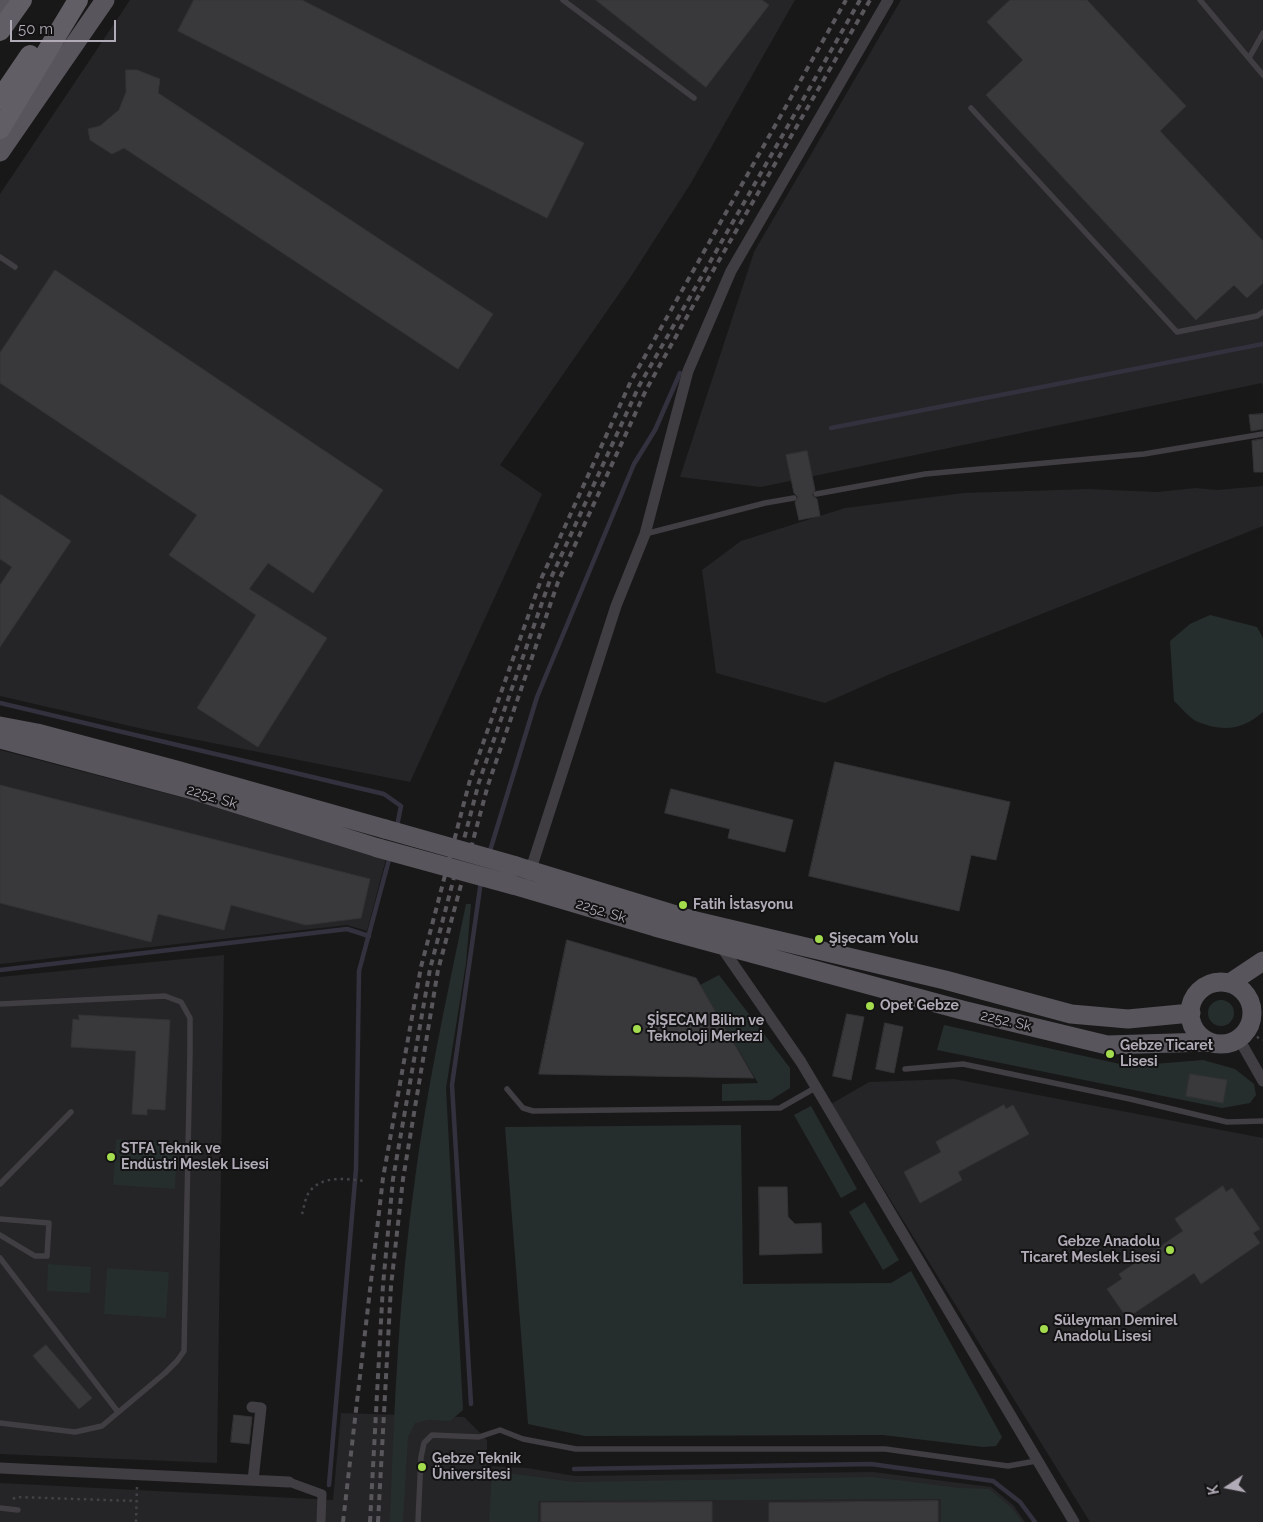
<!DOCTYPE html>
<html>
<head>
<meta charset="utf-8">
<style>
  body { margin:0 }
  #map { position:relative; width:1263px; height:1522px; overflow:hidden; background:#191819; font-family:Raleway,sans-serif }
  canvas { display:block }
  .north { position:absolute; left:1203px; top:1462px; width:50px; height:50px; -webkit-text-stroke:4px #141314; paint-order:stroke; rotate:259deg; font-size:14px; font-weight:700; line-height:20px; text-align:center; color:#b1abb7 }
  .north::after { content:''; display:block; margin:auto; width:18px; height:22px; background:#b1abb7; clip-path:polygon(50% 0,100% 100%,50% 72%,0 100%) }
  .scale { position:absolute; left:10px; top:20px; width:106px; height:22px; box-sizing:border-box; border:2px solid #b1abb7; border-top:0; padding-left:6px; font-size:15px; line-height:18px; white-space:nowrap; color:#b1abb7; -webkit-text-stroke:4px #141314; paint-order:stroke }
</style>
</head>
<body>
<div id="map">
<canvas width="1263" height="1522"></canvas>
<div class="north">K</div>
<div class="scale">50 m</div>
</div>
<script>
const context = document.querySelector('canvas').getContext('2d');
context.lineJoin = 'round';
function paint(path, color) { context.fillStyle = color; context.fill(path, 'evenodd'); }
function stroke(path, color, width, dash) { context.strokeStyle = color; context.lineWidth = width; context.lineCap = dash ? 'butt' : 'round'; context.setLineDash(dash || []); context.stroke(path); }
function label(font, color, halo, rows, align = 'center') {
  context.font = font + ' Raleway,sans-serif'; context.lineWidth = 4; context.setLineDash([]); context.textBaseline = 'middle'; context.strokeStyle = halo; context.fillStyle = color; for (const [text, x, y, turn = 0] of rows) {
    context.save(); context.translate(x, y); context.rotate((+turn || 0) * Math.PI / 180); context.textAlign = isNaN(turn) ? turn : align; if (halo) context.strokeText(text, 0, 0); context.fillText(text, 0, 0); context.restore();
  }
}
paint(new Path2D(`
  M130,0H795L691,183L630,278L500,465L542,494L410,782L152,731L0,696V194Z
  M901,0H1263V389L1262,383L761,487L680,477L754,252Z
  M1263,486V526L888,675L825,703L716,673L702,570L741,541L845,508L964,493L1088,489L1157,492L1196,488L1217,490Z
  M0,750L388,851L367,931L347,925L0,964Z
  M224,955L217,1463L0,1454V977Z
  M954,1079L1263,1138V1522H1090L831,1104L869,1082Z
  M341,1413L464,1417L487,1440V1466L527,1468L575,1476L873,1472L991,1487L1013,1505L1025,1522H0V1483L333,1500Z`), '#252426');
paint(new Path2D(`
  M1210,615L1257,627L1263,638V712C1243,730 1223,732 1198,722C1190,719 1181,707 1174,701L1170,641L1190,624Z
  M466,904H471L466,963L446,1088L463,1410L450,1421L429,1420L415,1423L408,1437L403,1522H390C394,1407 399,1293 415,1179C427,1087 447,995 466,904Z
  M719,975L790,1068V1088L771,1100L722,1101V1084L758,1083L700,985Z
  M1208 1013a13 13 0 1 1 26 0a13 13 0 1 1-26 0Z
  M944,1025L1129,1066L1203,1060L1235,1069L1254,1084L1256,1095L1250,1103L1222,1108L937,1050Z
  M811,1106L857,1189L841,1198L794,1115Z
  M741,1125L743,1284L891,1283L911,1271L1002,1437L996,1446L983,1447L883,1435L585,1436L528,1424L505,1127Z
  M116,1139L177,1143L175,1189L113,1185Z
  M865,1202L899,1260L883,1270L849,1212Z
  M48,1264L91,1267L90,1293L47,1291Z
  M107,1268L169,1272L166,1318L104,1314Z
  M492,1471L575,1482L873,1477L960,1488L989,1489L1012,1508L1022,1522H941V1499L538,1501V1522H489Z`), '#262e2d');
stroke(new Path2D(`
  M831,428L1263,344
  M0,703L384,794L401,806L397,826
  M489,854L537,697L634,464L655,430L680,373
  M0,970L347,929L369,936
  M471,1404L452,1085L481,881
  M574,1469L871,1464L993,1481L1020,1502L1035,1522
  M329,1485L356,1169L359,971L390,856`), '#33313e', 4.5);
const building = new Path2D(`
  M194,0H302L584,143L547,218L178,31Z
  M596,0H762L769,5L706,87Z
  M1010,0H1087L1186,106L1160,131L1263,241V283L1247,298L1234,285L1196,320L986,95L1023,60L987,22Z
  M126,70H137L160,79L158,93L493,314L458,369L124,148L112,154L90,140L88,129L100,126L119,110L126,92Z
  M55,270L383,490L313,593L268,563L249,589L327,638L258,747L197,708L256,615L169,555L197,515L0,383V353Z
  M1263,414V429L1251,431L1249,415Z
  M1263,439V472H1254L1252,441Z
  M807,451L815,490L812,495L817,499L820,516L799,520L795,502L798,497L794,493L786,455Z
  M0,494L71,541L0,647V585L12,567L0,559Z
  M835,762L1010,802L996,860L971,855L959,911L809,876Z
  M0,785L370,879L361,918L306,925L231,905L224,930L158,914L151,942L0,903Z
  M671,789L793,820L785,852L728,838L730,829L665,813Z
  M567,940L696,978L754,1078L539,1074Z
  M847,1014L864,1017L851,1080L833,1076Z
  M79,1015L170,1020L165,1110L147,1109V1115L132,1114L136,1051L71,1047L73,1019L79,1020Z
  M885,1023L903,1027L894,1073L876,1069Z
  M1190,1074L1227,1080L1223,1103L1186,1096Z
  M1004,1105L1006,1109L1013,1105L1029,1134L958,1172L962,1180L920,1203L904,1172L941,1152L936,1142Z
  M1223,1186L1226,1192L1232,1188L1260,1229L1253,1233L1260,1243L1201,1284L1194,1273L1127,1318L1107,1289L1122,1279L1119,1274L1183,1231L1175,1219Z
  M759,1187H787L788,1217L795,1224L821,1223L822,1253L760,1255Z
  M46,1345L92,1398L79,1409L33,1356Z
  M234,1415L252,1417L249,1444L231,1442Z
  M938,1501V1522H769V1503Z
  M712,1502V1522H541V1503Z`);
paint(building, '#39383b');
stroke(building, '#343235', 1);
stroke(new Path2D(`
  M1251,1034L1263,1040
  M302,1214C304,1208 305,1197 310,1191C323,1175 346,1179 364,1181
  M13,1499L16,1497L136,1501
  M136,1522L137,1486`), '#444147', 2.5, [2.5, 4]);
stroke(new Path2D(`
  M563,0L694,98
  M1200,0L1263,75
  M1249,58L1263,33
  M971,108L1177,332L1257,316L1263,312
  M0,257L15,267
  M816,494L925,474L1144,454L1263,434
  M645,534L765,503L794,498
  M0,1004L165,996L181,1002L190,1018V1052L184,1351L177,1361L165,1373L102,1426L75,1432L0,1423
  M905,1069L963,1064L1130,1099L1227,1122L1263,1121
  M507,1089L523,1108L533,1111L780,1108L815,1088
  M0,1184L71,1112
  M0,1219L49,1223L47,1256H35L0,1235
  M0,1258L118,1412
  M0,1508L18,1510
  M418,1522L421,1457L424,1443L432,1435L479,1437L500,1430L523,1439L576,1449H885L1008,1466L1036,1461`), '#413e43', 5.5);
stroke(new Path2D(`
  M289,1482L322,1494L321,1522`), '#413e43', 9);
stroke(new Path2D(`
  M529,875L616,606L645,534L688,371L731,271L888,0
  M720,945L801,1062L1074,1522
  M1239,1039L1263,1081
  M252,1407L261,1408L253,1480
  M0,1468L289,1482`), '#413e43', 11);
stroke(new Path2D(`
  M0,7L5,0
  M0,152L105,0
  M0,726L37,733L176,770L385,829
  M0,739L189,789L378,848
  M516,866L696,921L945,980L1071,1014L1128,1019L1191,1013
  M513,885L655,927L962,1010L1107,1045L1208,1042
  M1190 1013a31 31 0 1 1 62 0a31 31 0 1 1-62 0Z
  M1230,983L1263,961`), '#59555c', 19);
stroke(new Path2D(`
  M0,31L22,0
  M0,99L30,55
  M0,129L78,0`), '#625e65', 20);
stroke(new Path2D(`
  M343,1522L383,1178L421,967L470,780L542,577L631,381L846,0
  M370,1522L383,1285L393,1179L430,969L479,782L550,580L639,386L860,0
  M378,1522L391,1286L403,1179L438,970L488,785L558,582L646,390L703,288L870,0`), '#59565c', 4, [6, 5]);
stroke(new Path2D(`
  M385,829L516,866
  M378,848L513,885`), '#59555c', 19);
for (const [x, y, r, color] of [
  [683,905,5,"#a3dc4c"],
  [819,939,5,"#a3dc4c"],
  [870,1006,5,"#a3dc4c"],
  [637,1029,5,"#a3dc4c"],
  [1110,1054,5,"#a3dc4c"],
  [111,1157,5,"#a3dc4c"],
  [1170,1250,5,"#a3dc4c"],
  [1044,1329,5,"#a3dc4c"],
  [422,1467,5,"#a3dc4c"]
]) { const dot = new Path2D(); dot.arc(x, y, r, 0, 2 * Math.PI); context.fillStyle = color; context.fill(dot); stroke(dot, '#141314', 2); }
label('14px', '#b1abb7', '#141314', [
  ["2252. Sk",212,797,17],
  ["2252. Sk",601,911,17],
  ["2252. Sk",1006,1021,13]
]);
label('bold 14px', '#b1abb7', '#141314', [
  ["Fatih İstasyonu",693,905],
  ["Şişecam Yolu",829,939],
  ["Opet Gebze",880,1006],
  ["ŞİŞECAM Bilim ve",647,1021],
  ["Teknoloji Merkezi",647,1037],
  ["Gebze Ticaret",1120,1046],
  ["Lisesi",1120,1062],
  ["STFA Teknik ve",121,1149],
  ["Endüstri Meslek Lisesi",121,1165],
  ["Gebze Anadolu",1160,1242,"right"],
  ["Ticaret Meslek Lisesi",1160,1258,"right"],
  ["Süleyman Demirel",1054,1321],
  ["Anadolu Lisesi",1054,1337],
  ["Gebze Teknik",432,1459],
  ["Üniversitesi",432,1475]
], 'left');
</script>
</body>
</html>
